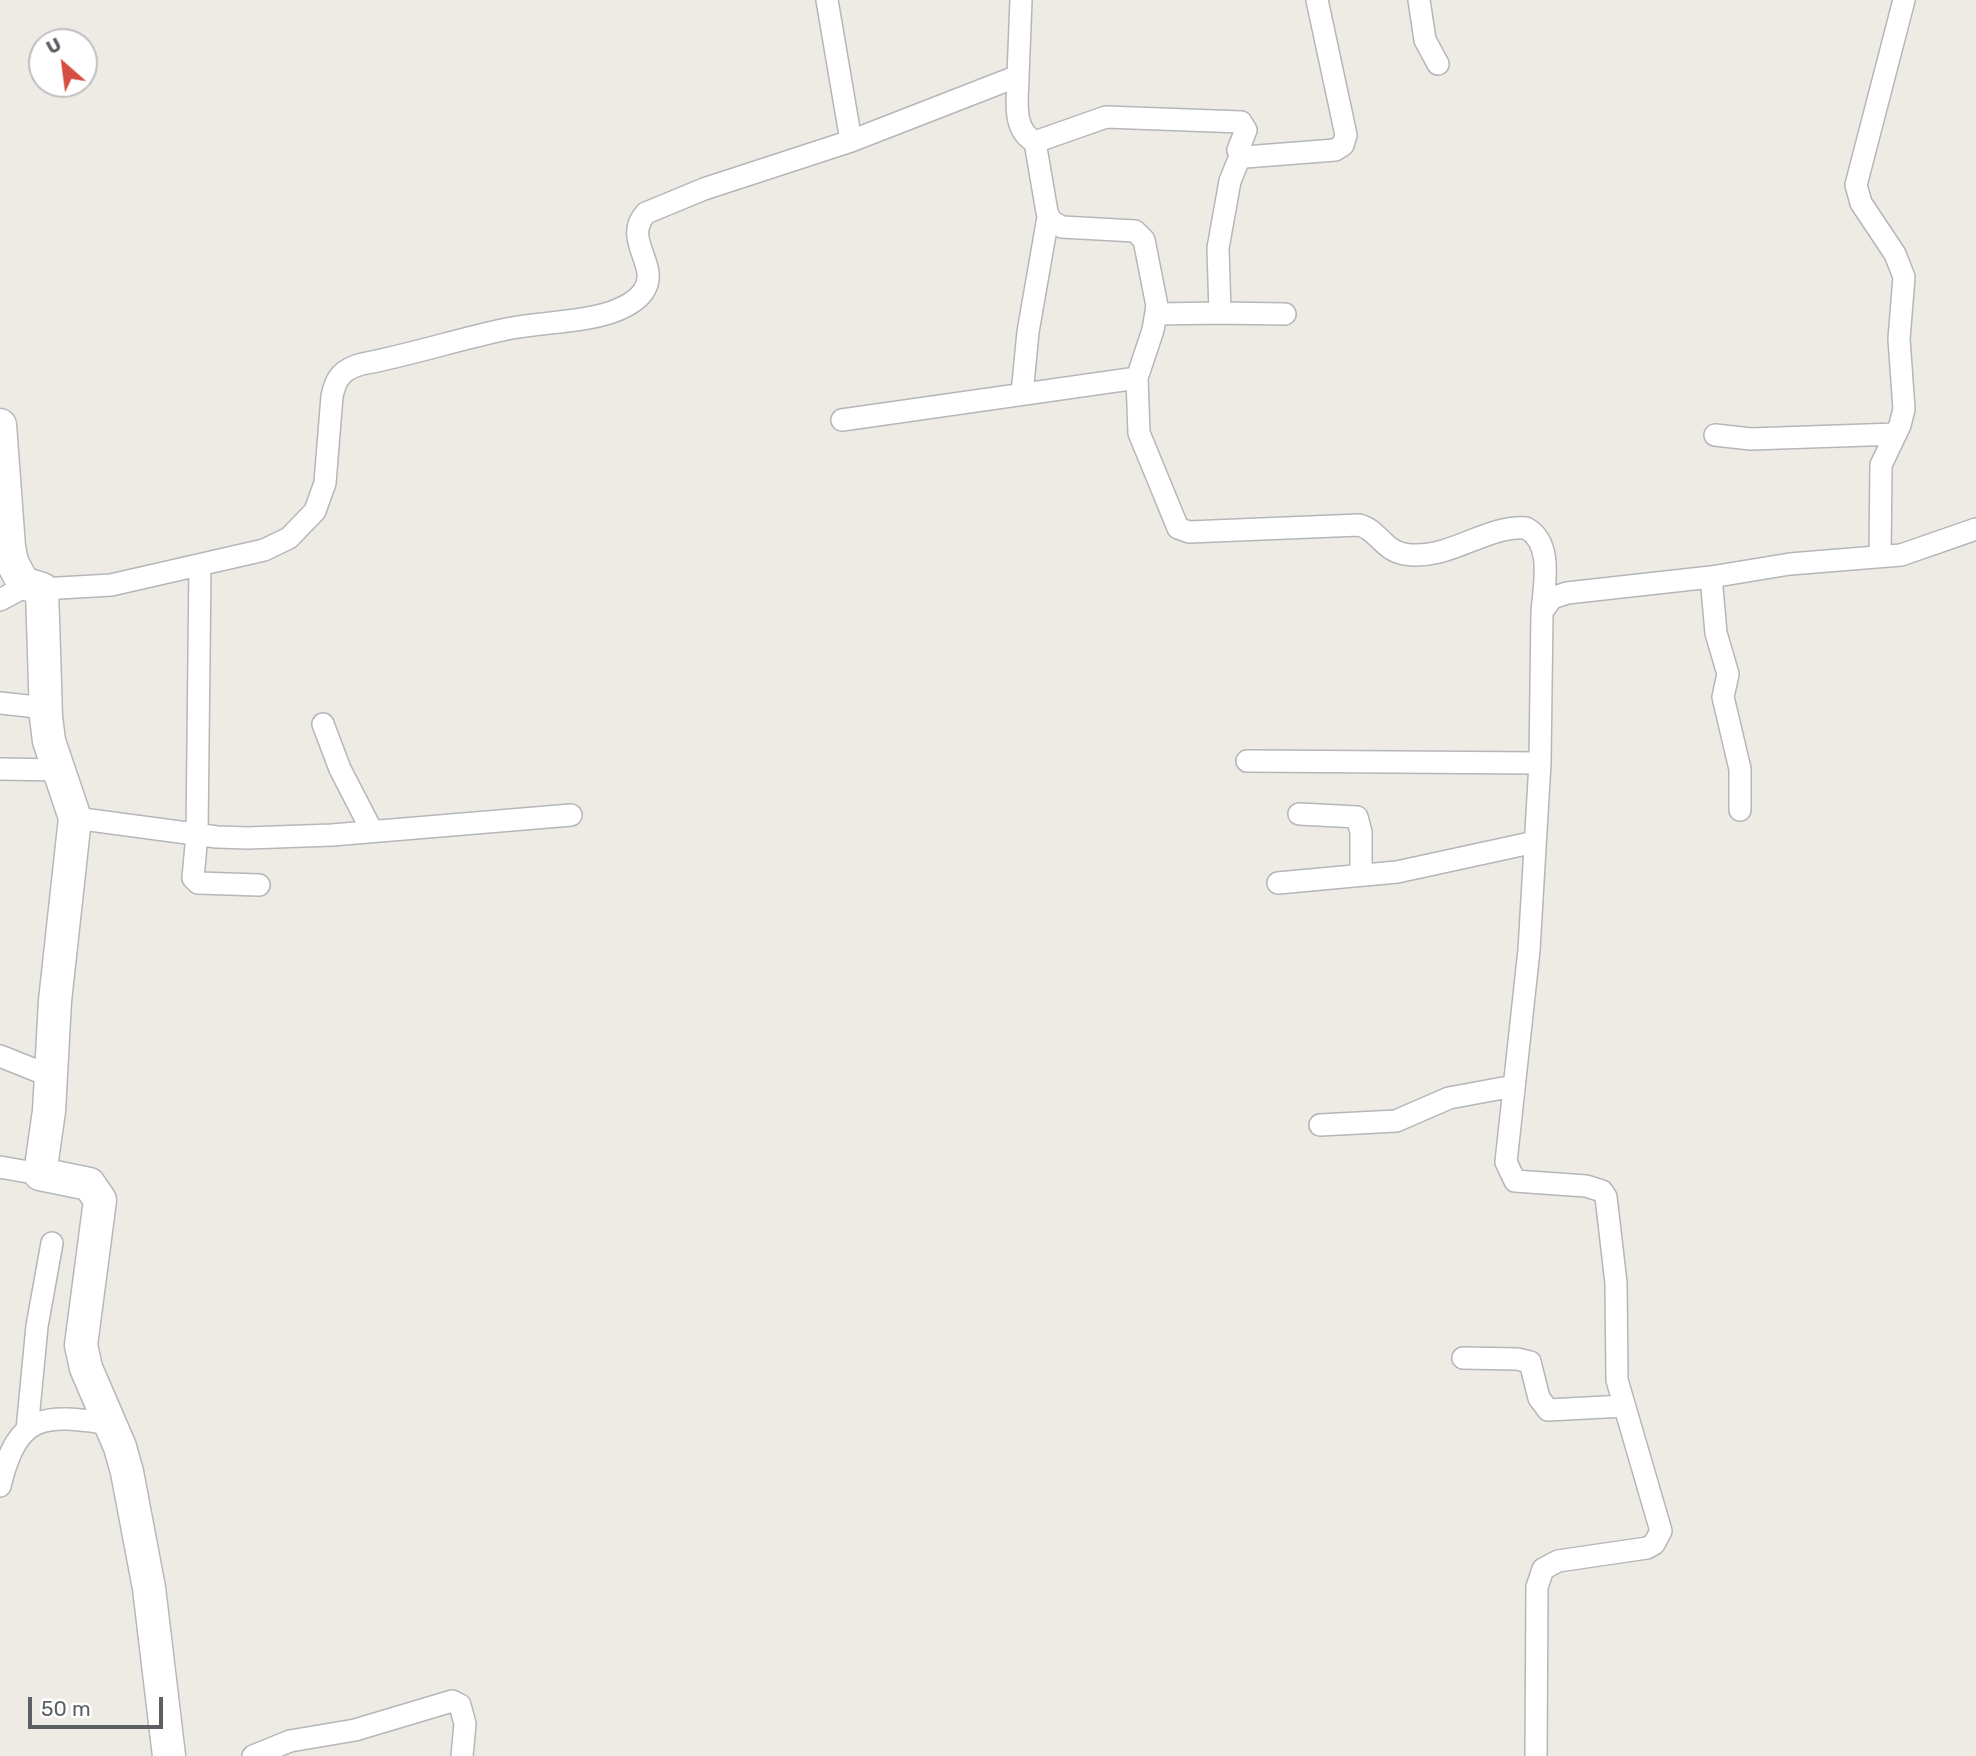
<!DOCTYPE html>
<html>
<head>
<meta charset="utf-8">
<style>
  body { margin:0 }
  #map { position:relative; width:1976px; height:1756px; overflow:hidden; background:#edebe4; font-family:Rubik,sans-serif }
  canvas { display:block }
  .north { position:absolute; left:28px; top:28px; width:70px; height:70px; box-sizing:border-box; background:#fff; border:2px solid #bebfc1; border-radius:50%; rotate:332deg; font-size:19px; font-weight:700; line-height:28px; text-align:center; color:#5c5f63 }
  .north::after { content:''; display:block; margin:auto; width:24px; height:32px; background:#d44e42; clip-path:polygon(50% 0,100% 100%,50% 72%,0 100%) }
  .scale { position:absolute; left:28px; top:1697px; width:135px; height:32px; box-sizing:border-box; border:4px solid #5c5f63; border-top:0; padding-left:9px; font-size:21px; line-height:24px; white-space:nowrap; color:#5c5f63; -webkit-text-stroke:5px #fff; paint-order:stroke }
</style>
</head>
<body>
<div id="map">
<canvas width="1976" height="1756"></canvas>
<div class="north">U</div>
<div class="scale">50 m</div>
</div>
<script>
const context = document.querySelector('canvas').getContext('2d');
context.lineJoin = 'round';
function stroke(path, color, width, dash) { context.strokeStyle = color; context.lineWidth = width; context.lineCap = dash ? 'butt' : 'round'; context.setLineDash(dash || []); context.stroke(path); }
const street = new Path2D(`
  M827,0L851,141
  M1419,0L1425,40L1438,64
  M1018,76C1018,98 1011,129 1035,142L1106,117L1241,122L1246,130L1238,150L1245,157L1335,150L1343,145L1346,135L1317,0
  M1035,142L1047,212L1051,221L1062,227L1135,231L1144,240L1157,306L1153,330L1137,378L1139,433L1178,528L1189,532L1359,525C1377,529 1383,550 1404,554C1447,562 1485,525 1526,528C1554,543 1544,586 1542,612
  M1241,154L1230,181L1218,248L1220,313L1285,314
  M1156,314L1220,313
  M1022,394L1028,332L1048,217
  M842,420L1137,378
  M1715,435L1751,439L1896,434
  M1880,556L1881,465L1900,425L1904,409L1899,339L1904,277L1895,254L1861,203L1856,185L1904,0
  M200,566L197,834L193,878L198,883L259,885
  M1711,577L1716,633L1728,674L1723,697L1740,769V810
  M42,589L111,585L264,550L289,538L315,511L325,483L332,396C336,377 343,369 362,364C411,355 458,339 507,329C541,322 579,323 612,312C623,308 636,302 643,292C662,266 621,240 646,213L704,189L851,141L1018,76L1021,0
  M0,600L28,585
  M0,703L46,708
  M323,724L340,769L372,831
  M1247,761L1540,763
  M0,769L59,770
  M1299,814L1357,817L1361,832V873
  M75,818L217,837L248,838L332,835L571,815
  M1278,883L1397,872L1535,842
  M0,1056L50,1076
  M1320,1125L1396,1121L1449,1098L1514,1086
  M0,1167L40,1174
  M1463,1358L1517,1359L1530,1362L1539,1398L1548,1410L1624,1406
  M27,1430L37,1326L52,1243
  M0,1486C18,1412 44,1414 111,1424
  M253,1756L290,1741L355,1730L452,1701L460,1705L465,1724L462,1756
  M1536,1756L1537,1587L1543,1569L1558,1561L1647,1548L1654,1544L1661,1531L1617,1380L1616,1283L1606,1197L1602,1191L1586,1186L1515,1181L1506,1162L1529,950L1540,763L1542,612L1552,598L1567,593L1711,577L1790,564L1901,555L1976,529`);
const secondary = new Path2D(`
  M0,425L9,547L12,562L23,583L42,589L46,717L49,741L75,818L55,1001L49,1111L40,1174L89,1184L100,1200L81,1345L86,1368L120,1447L127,1472L149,1588L169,1756`);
stroke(street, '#b4b6b9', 24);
stroke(secondary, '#b5b8bc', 35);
stroke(street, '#fff', 21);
stroke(secondary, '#fff', 32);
</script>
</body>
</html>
